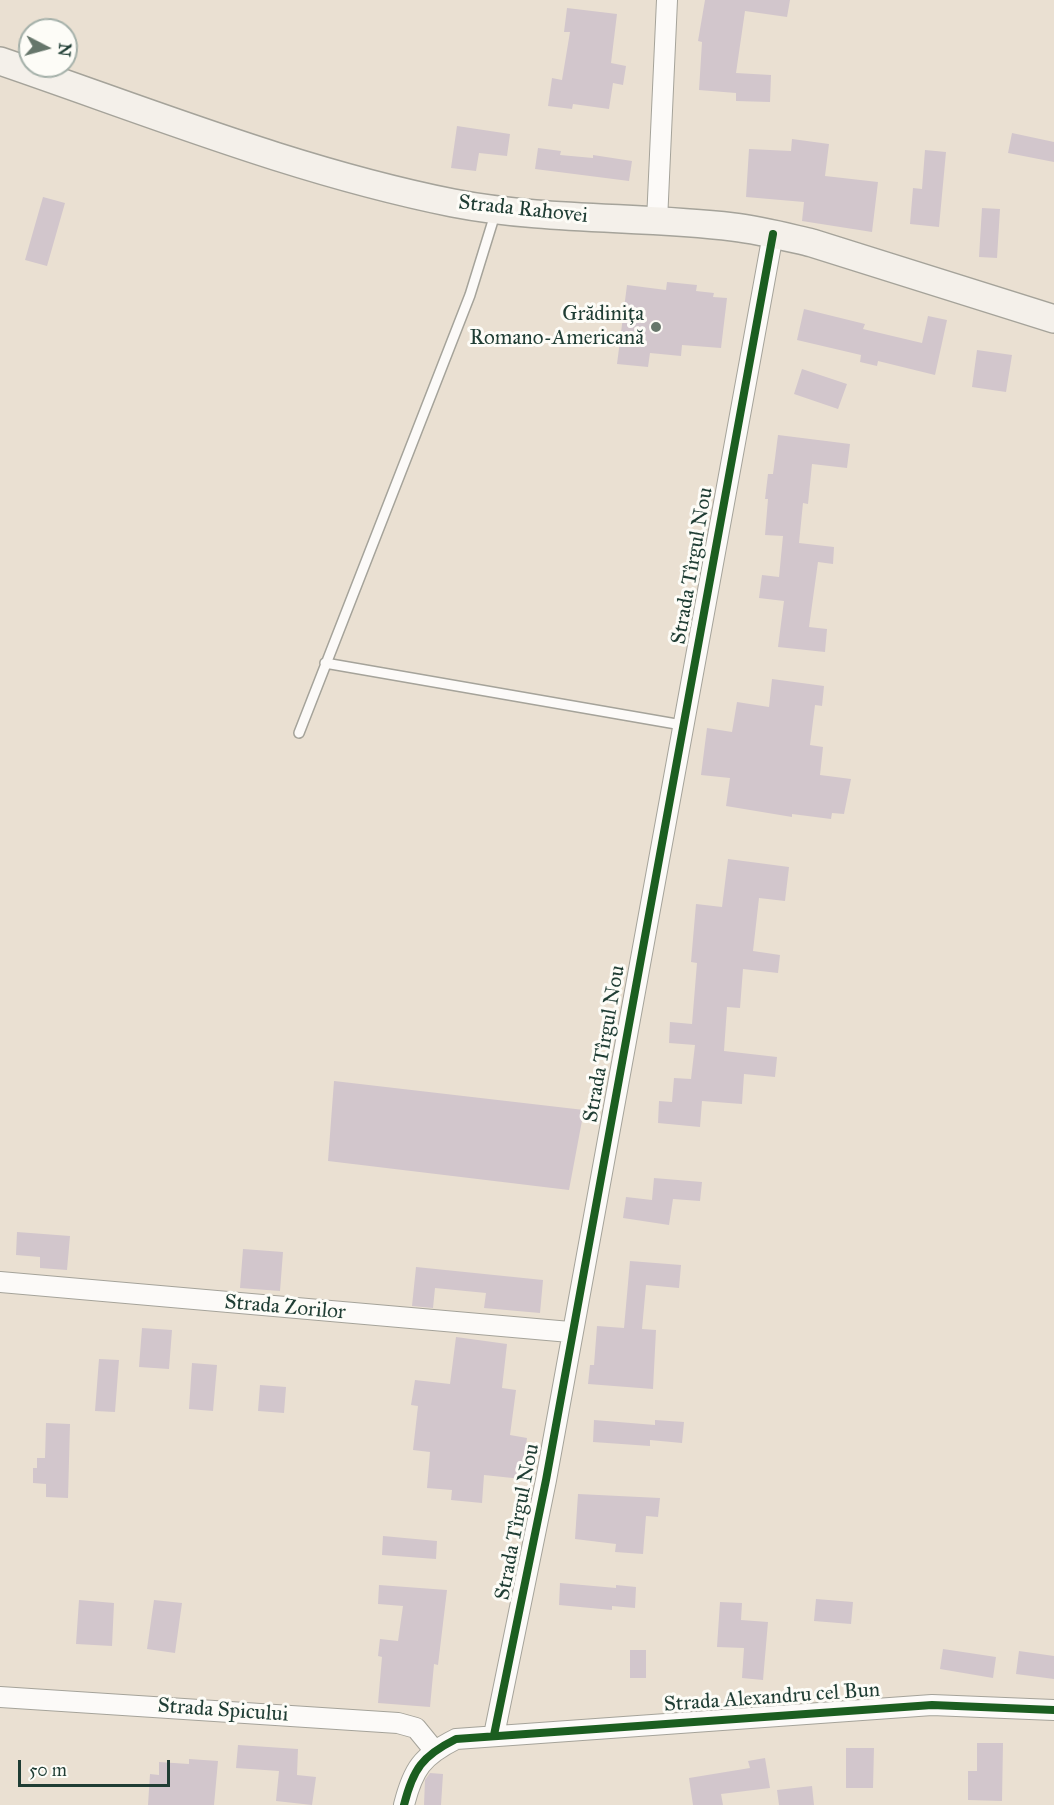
<!DOCTYPE html>
<html>
<head>
<meta charset="utf-8">
<style>
  body { margin:0 }
  #map { position:relative; width:1054px; height:1805px; overflow:hidden; background:#eae0d2; font-family:"IM FELL Great Primer",serif }
  canvas { display:block }
  .north { position:absolute; left:18px; top:18px; width:60px; height:60px; box-sizing:border-box; background:#fdfcf7; border:2px solid #a4b0a9; border-radius:50%; rotate:96deg; font-size:16px; font-weight:700; line-height:24px; text-align:center; color:#1f3d34 }
  .north::after { content:''; display:block; margin:auto; width:21px; height:27px; background:#66766b; clip-path:polygon(50% 0,100% 100%,50% 72%,0 100%) }
  .scale { position:absolute; left:18px; top:1760px; width:152px; height:27px; box-sizing:border-box; border:3px solid #1f3d34; border-top:0; padding-left:8px; font-size:18px; line-height:21px; white-space:nowrap; color:#1f3d34; -webkit-text-stroke:4px #fdfcf7; paint-order:stroke }
</style>
</head>
<body>
<div id="map">
<canvas width="1054" height="1805"></canvas>
<div class="north">N</div>
<div class="scale">50 m</div>
</div>
<script>
const context = document.querySelector('canvas').getContext('2d');
context.lineJoin = 'round';
function paint(path, color) { context.fillStyle = color; context.fill(path, 'evenodd'); }
function stroke(path, color, width, dash) { context.strokeStyle = color; context.lineWidth = width; context.lineCap = dash ? 'butt' : 'round'; context.setLineDash(dash || []); context.stroke(path); }
function label(font, color, halo, rows, align = 'center') {
  context.font = font + ' "IM FELL Great Primer",serif'; context.lineWidth = 6; context.setLineDash([]); context.textBaseline = 'middle'; context.strokeStyle = halo; context.fillStyle = color; for (const [text, x, y, turn = 0] of rows) {
    context.save(); context.translate(x, y); context.rotate((+turn || 0) * Math.PI / 180); context.textAlign = isNaN(turn) ? turn : align; if (halo) context.strokeText(text, 0, 0); context.fillText(text, 0, 0); context.restore();
  }
}
paint(new Path2D(`
  M705,0H790L787,17L745,11L736,73L771,75L770,102L736,101V93L699,90L702,42L698,41Z
  M567,8L617,14L611,63L626,66L623,85L613,83L609,109L573,104L572,109L548,106L552,78L562,80L570,32H564Z
  M457,126L510,134L507,156L479,153L476,171L451,168Z
  M1012,133L1054,142V162L1008,153Z
  M792,139L829,144L825,176L878,182L872,232L802,221L804,202L746,197L749,149L791,151Z
  M538,148L561,151L560,155L593,158V155L632,161L629,181L535,169Z
  M925,150L946,152L939,227L910,224L913,188L922,189Z
  M43,197L65,203L47,266L25,260Z
  M982,208L1000,209L997,258L979,257Z
  M667,282L697,285L696,291L714,293L713,297L727,298L721,348L682,345L681,356L650,353L648,367L617,364L627,285L666,290Z
  M804,309L865,324L863,329L922,343L928,316L947,320L935,375L878,361L877,366L860,362L861,355L797,340Z
  M977,350L1012,355L1006,392L972,387Z
  M802,369L847,384L838,409L794,394Z
  M778,435L850,444L847,468L812,464L808,504L803,503L799,543L834,547L833,564L818,562L809,627L827,629L825,652L778,647L784,601L759,598L762,575L779,577L783,536L765,535L768,499H765L768,474H773Z
  M772,679L824,686L822,706L815,705L810,745L823,747L820,775L851,779L844,814L832,813L831,819L792,814V817L726,806L730,778L701,775L707,728L732,732L737,702L769,707Z
  M728,859L789,867L785,901L759,898L753,951L780,955L778,973L743,969L740,1008L727,1007L724,1051L777,1057L775,1077L744,1074L742,1104L702,1101L700,1127L658,1123L659,1101L672,1102L674,1078L691,1079L695,1045L669,1043L670,1022L692,1024L697,963L691,962L696,904L722,907Z
  M334,1081L584,1110L569,1190L328,1161Z
  M654,1178L702,1182L700,1201L673,1199L669,1225L623,1218L626,1197L652,1200Z
  M17,1232L70,1236L67,1270L40,1268V1257L16,1255Z
  M243,1249L283,1252L280,1291L240,1288Z
  M630,1261L681,1265L679,1288L646,1285L642,1329L656,1330L653,1389L588,1384L590,1365H594L597,1326L624,1328Z
  M416,1267L543,1280L540,1313L484,1308L486,1293L435,1288L433,1308L412,1306Z
  M142,1328L172,1330L169,1369L139,1367Z
  M456,1337L507,1344L502,1388L516,1390L510,1435L527,1438L522,1479L484,1475L482,1503L451,1500L452,1490L427,1488L430,1452L413,1450L418,1406L411,1405L415,1380L450,1384Z
  M99,1359L119,1360L115,1412L95,1411Z
  M192,1363L217,1365L213,1411L189,1409Z
  M260,1385L286,1387L284,1413L258,1411Z
  M594,1420L655,1425V1420L684,1422L682,1443L650,1440V1446L593,1442Z
  M46,1423L70,1424L68,1498L46,1497V1484L33,1483V1468H37V1458H45Z
  M578,1494L660,1498L658,1517L646,1516L643,1554L615,1552L616,1544L575,1539Z
  M383,1536L437,1541L436,1559L382,1555Z
  M560,1583L616,1588V1585L636,1587L635,1608L612,1606V1610L559,1605Z
  M379,1585L447,1590L438,1665L434,1664L430,1707L378,1703L382,1657L378,1656L380,1639L398,1641L403,1606L378,1604Z
  M816,1599L853,1602L851,1624L814,1621Z
  M79,1600L114,1603L112,1646L76,1644Z
  M154,1600L182,1603L175,1653L147,1649Z
  M720,1602L742,1603L741,1620L768,1622L763,1680L742,1678L744,1648L717,1647Z
  M943,1649L996,1657L993,1678L940,1669Z
  M630,1650H646V1678H630Z
  M1019,1651L1054,1656V1679L1016,1674Z
  M977,1743H1003L1002,1801L968,1800V1771H977Z
  M238,1745L298,1749L297,1775L316,1777L312,1805L276,1801L279,1771L236,1768Z
  M846,1748H874L873,1788H846Z
  M765,1758L770,1788L721,1794L723,1805H693L689,1778L750,1768L748,1761Z
  M189,1759L218,1761L214,1805H148L150,1774L159,1775V1762L189,1764Z
  M430,1773L443,1774L441,1805H424L425,1780Z
  M812,1786L814,1805H779L777,1790Z`), '#d2c6cc');
const service = new Path2D(`
  M325,663L682,725
  M299,733L470,295L496,211`);
const minor = new Path2D(`
  M657,221L667,0
  M0,1282L570,1332
  M0,1697L398,1723L416,1728L434,1750
  M494,1735L546,1480L773,234
  M404,1805C413,1769 422,1756 456,1739L932,1705L1054,1710`);
const secondary = new Path2D(`
  M0,61C149,112 298,172 453,203C546,221 640,216 733,227C760,230 786,237 812,243L1054,319`);
stroke(service, '#a5a39a', 12);
stroke(minor, '#a5a39a', 22);
stroke(secondary, '#a5a39a', 30);
stroke(service, '#fcfaf8', 9);
stroke(minor, '#fcfaf8', 20);
stroke(secondary, '#f4f0ea', 27);
stroke(new Path2D(`
  M494,1735L546,1480L773,234
  M404,1805C413,1769 422,1756 456,1739L932,1705L1054,1710`), '#1b5e20', 8);
for (const [x, y, r, color] of [
  [656,327,6,"#66766b"]
]) { const dot = new Path2D(); dot.arc(x, y, r, 0, 2 * Math.PI); context.fillStyle = color; context.fill(dot); stroke(dot, '#fdfcf7', 2); }
label('21px', '#1f3d34', '#fdfcf7', [
  ["Strada Rahovei",523,210,6],
  ["Strada Tîrgul Nou",693,566,-80],
  ["Strada Tîrgul Nou",605,1044,-80],
  ["Strada Zorilor",285,1308,5],
  ["Strada Tîrgul Nou",518,1522,-79],
  ["Strada Alexandru cel Bun",772,1698,-4],
  ["Strada Spicului",223,1711,4]
]);
label('21px', '#1f3d34', '#fdfcf7', [
  ["Grădinița",644,315],
  ["Romano-Americană",644,339]
], 'right');
</script>
</body>
</html>
